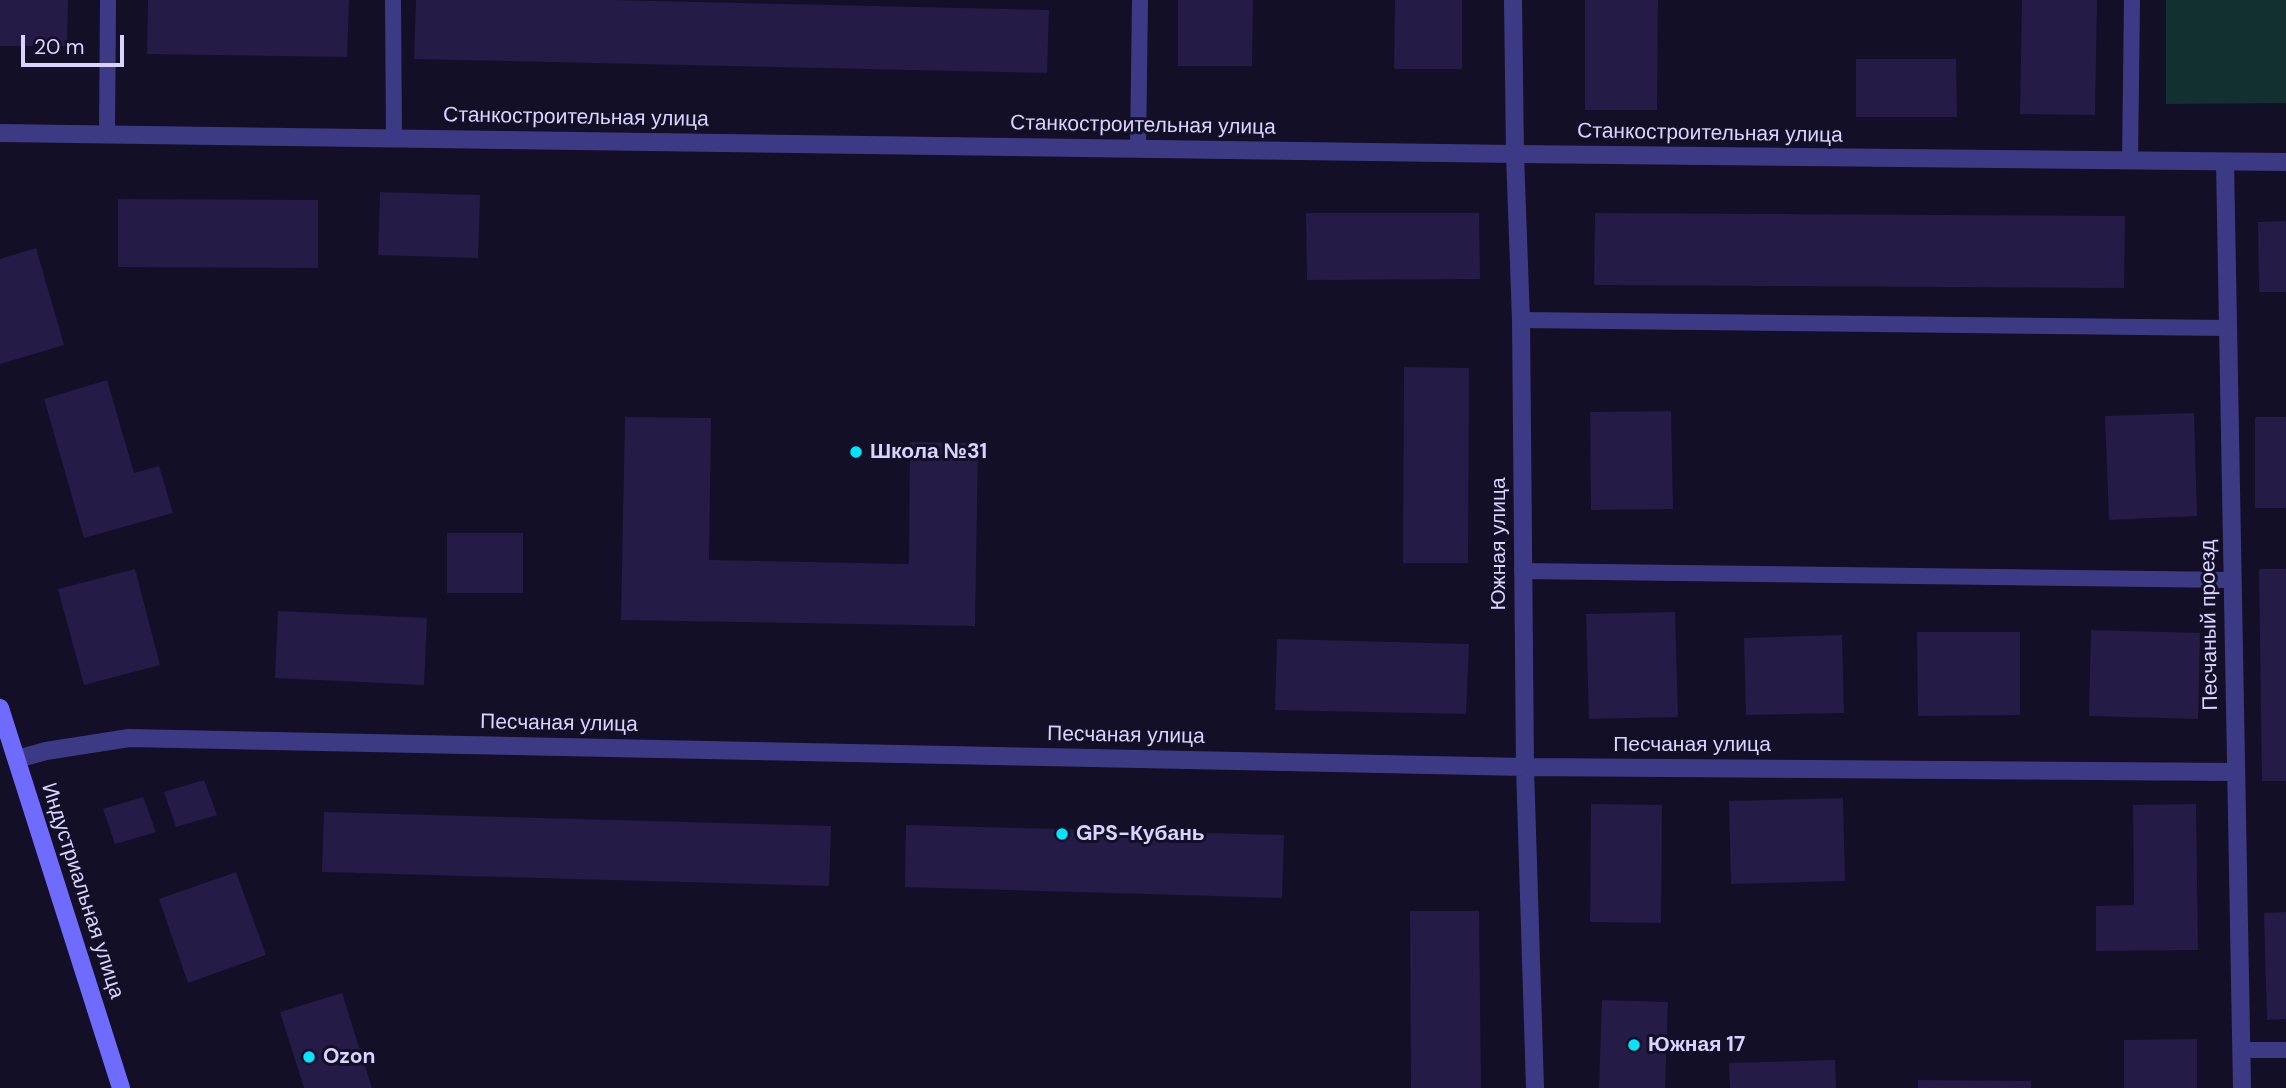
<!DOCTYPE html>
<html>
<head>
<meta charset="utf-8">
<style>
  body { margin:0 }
  #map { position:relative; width:2286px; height:1088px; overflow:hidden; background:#130f26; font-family:"DM Sans",sans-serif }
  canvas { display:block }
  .scale { position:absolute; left:21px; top:35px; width:103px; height:32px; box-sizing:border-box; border:4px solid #d9d4ff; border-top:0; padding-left:9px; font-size:21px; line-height:24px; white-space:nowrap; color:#d9d4ff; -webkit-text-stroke:5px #130f26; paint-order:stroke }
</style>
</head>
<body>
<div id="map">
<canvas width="2286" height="1088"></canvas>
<div class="scale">20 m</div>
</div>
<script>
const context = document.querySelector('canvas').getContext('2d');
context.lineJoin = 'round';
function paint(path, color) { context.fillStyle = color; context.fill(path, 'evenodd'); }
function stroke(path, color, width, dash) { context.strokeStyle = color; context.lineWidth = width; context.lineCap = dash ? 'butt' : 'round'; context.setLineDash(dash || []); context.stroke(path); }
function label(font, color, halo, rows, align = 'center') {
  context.font = font + ' "DM Sans",sans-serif'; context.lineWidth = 6; context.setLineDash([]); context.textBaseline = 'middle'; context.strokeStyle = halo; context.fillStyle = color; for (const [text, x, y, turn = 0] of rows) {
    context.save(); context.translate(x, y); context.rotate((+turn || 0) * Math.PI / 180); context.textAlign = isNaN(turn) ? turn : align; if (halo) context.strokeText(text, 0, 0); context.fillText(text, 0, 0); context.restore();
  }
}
paint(new Path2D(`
  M2166,0H2286V103L2166,104Z`), '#12302f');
paint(new Path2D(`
  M0,0H68L67,46H0Z
  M148,0H349L347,57L147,54Z
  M416,0H611L1049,10L1047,73L414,59Z
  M1178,0H1253L1252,66H1178Z
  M1395,0H1462V69H1394Z
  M1585,0H1658L1657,110H1585Z
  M2022,0H2097L2095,115L2020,114Z
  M1856,59H1956L1957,117H1856Z
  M380,192L480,195L478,258L378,255Z
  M118,199L318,200V268L118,267Z
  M1306,213H1479L1480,279L1307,280Z
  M1595,213L2125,216L2124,288L1594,285Z
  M2286,221V292H2259L2258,222Z
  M36,248L64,345L0,364V259Z
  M1404,367L1469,368L1468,563H1403Z
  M107,380L134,473L159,466L173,513L84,538L44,399Z
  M1671,411L1673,509L1591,510L1590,412Z
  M2194,413L2197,516L2109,520L2105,416Z
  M625,417L711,418L709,560L909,564L910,442L978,443L975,626L621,620Z
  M2255,417H2286V508H2255Z
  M447,533H523V593H447Z
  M135,569L160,665L84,685L58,589Z
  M2259,569H2286V781H2262Z
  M278,611L427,618L424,685L275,678Z
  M1675,612L1678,717L1589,719L1586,614Z
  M2091,630L2200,633L2198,719L2089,716Z
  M1917,632H2020V715L1918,716Z
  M1842,635L1844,713L1746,715L1744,638Z
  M1277,639L1469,644L1466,714L1275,710Z
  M204,780L217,815L176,827L164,792Z
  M143,797L156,832L115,844L103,809Z
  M1843,798L1845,881L1731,884L1729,801Z
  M1591,804L1662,805L1661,923L1590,922Z
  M2196,804L2198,950L2096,951V906L2134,905L2133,805Z
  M324,812L831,826L829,886L322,872Z
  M906,825L1284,835L1282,898L905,887Z
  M236,872L266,955L188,983L159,899Z
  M1410,911H1479L1481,1088H1411Z
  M2286,912V1019L2267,1020L2264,913Z
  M342,993L372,1088H304L280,1012Z
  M1602,1000L1668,1002L1665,1088H1599Z
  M2197,1039V1088H2124V1040Z
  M1835,1060L1836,1088H1730L1729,1063Z
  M1918,1080L2031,1081V1088H1918Z`), '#241b47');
stroke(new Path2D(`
  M393,0L394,139
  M107,134L108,0
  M1138,149L1140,0
  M2130,161L2132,0
  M1521,320L2229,328
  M1522,571L2231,580
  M2241,1050H2286`), '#3d3a85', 16);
stroke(new Path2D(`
  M1513,0L1515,154L1521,320L1525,767L1535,1088
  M2225,162L2242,1088
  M17,759L46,751L129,738L1525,767L2236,772`), '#3d3a85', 18);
stroke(new Path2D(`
  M0,133L1515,154L2286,162`), '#3d3a85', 18);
stroke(new Path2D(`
  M0,708L121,1088`), '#6f6bff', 18);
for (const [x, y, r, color] of [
  [856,452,7,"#00e5ff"],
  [1062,834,7,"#00e5ff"],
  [1634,1045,7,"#00e5ff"],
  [309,1057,7,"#00e5ff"]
]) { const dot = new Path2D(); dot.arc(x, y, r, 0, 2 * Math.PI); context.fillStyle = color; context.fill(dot); stroke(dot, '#130f26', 2.5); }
label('21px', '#d9d4ff', '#130f26', [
  ["Станкостроительная улица",576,118,1],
  ["Станкостроительная улица",1143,126,1],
  ["Станкостроительная улица",1710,134,1],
  ["Южная улица",1499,544,-90],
  ["Песчаный проезд",2210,625,-91],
  ["Песчаная улица",559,724,1],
  ["Песчаная улица",1126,736,1],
  ["Песчаная улица",1692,745],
  ["Индустриальная улица",82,891,72]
]);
label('bold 21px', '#d9d4ff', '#130f26', [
  ["Школа №31",870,452],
  ["GPS-Кубань",1076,834],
  ["Южная 17",1648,1045],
  ["Ozon",323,1057]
], 'left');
</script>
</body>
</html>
